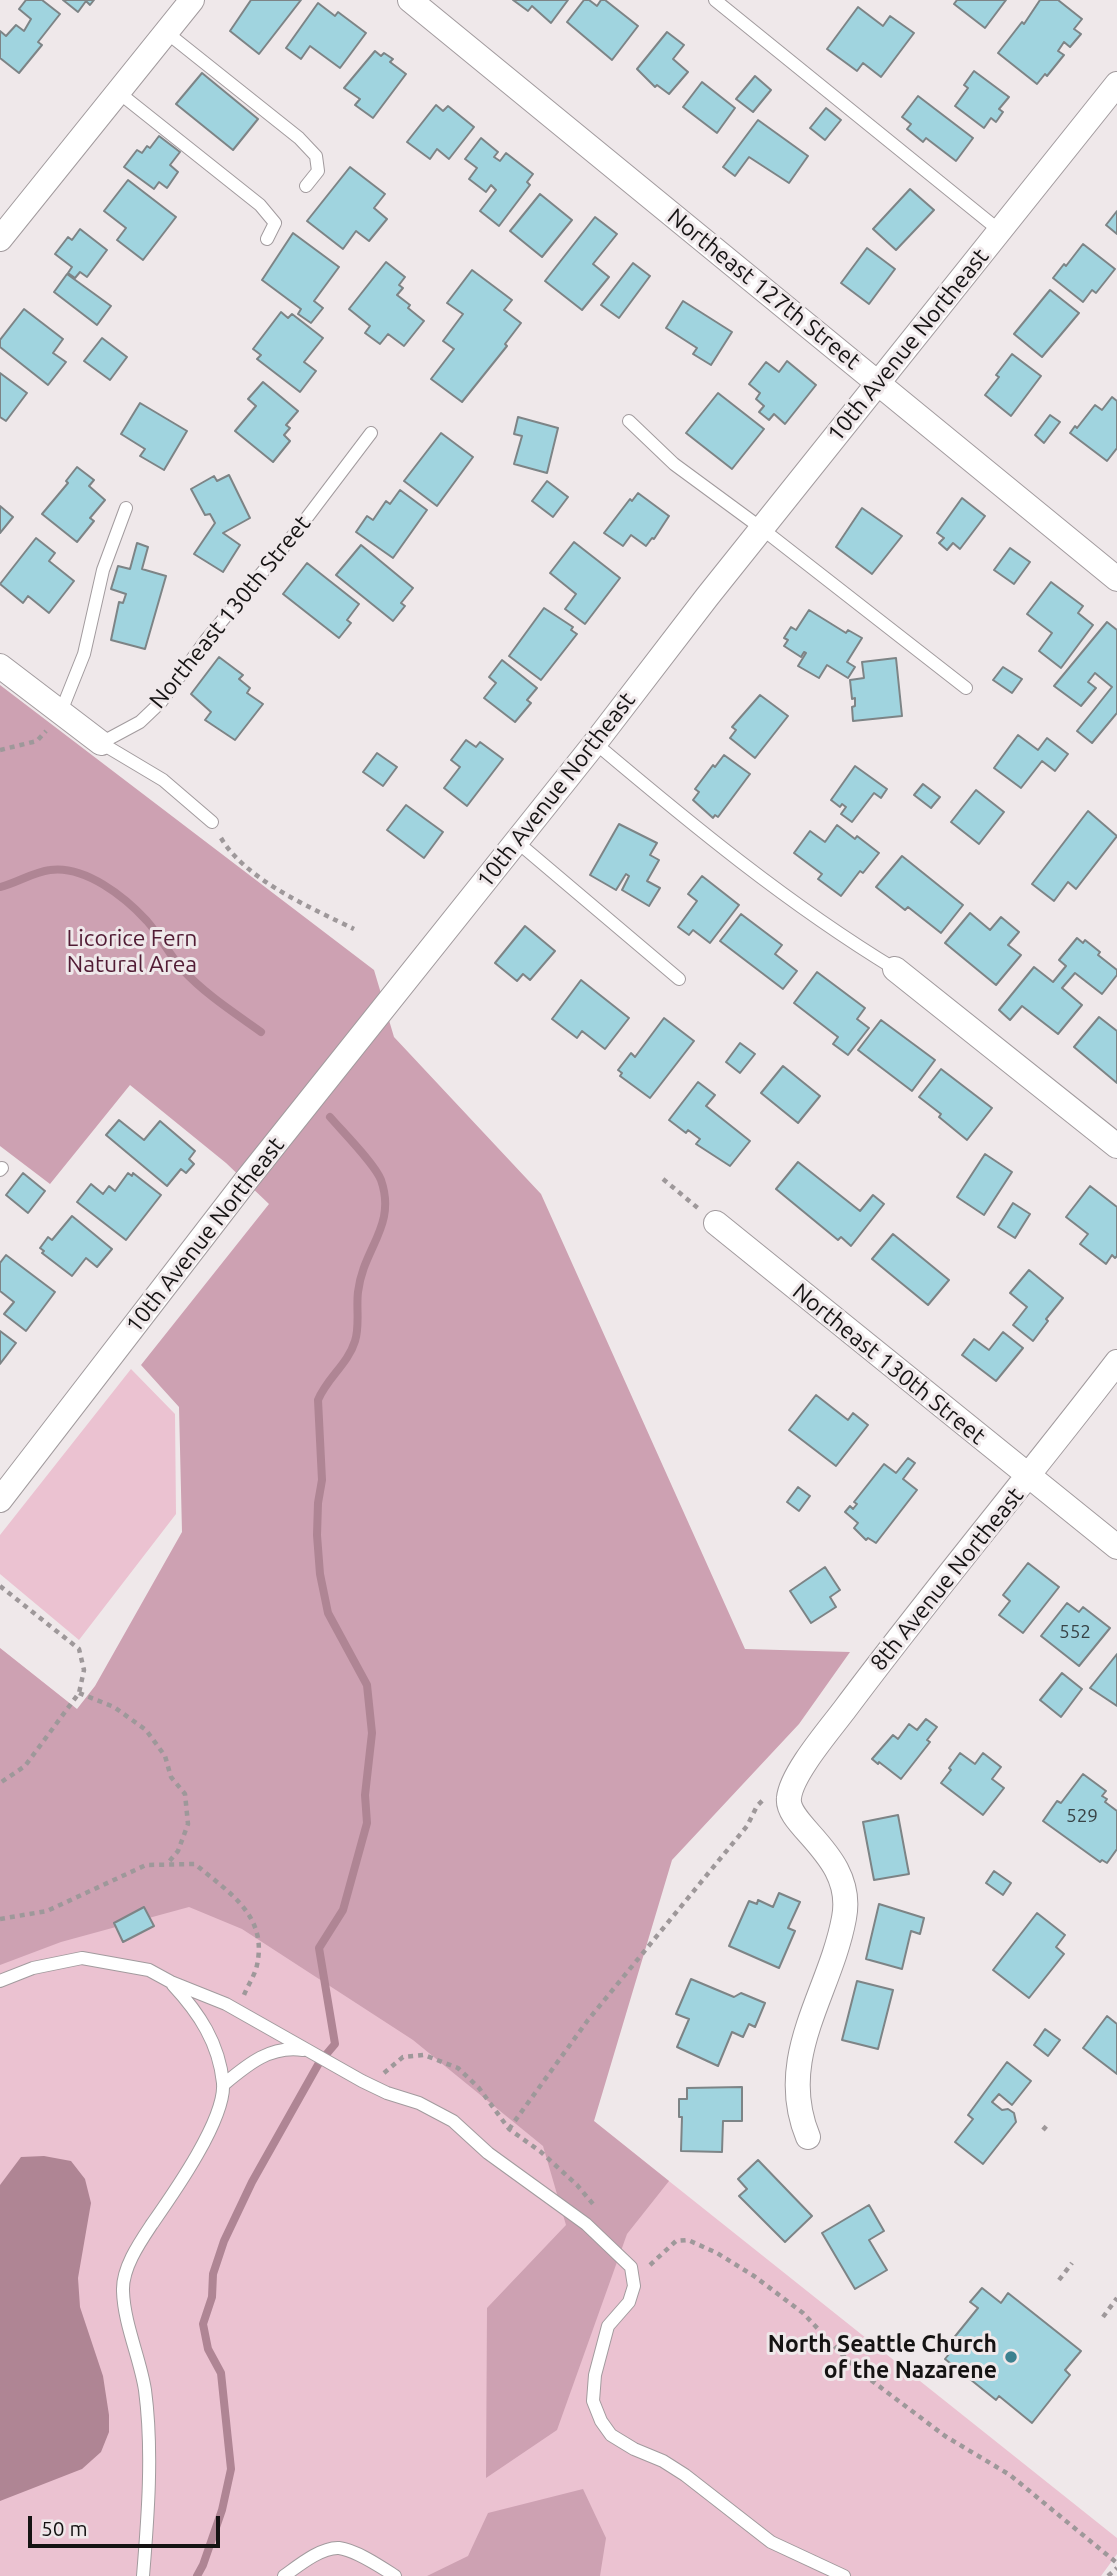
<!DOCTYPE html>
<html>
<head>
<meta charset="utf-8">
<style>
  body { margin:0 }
  #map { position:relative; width:1117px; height:2576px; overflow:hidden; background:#efe8ea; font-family:Ubuntu,sans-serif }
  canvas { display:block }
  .scale { position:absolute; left:28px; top:2516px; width:192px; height:32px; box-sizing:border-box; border:4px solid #151313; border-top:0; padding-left:9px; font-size:21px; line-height:24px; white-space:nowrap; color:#151313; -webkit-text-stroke:5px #efe8ea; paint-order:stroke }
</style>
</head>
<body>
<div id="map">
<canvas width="1117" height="2576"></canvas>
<div class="scale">50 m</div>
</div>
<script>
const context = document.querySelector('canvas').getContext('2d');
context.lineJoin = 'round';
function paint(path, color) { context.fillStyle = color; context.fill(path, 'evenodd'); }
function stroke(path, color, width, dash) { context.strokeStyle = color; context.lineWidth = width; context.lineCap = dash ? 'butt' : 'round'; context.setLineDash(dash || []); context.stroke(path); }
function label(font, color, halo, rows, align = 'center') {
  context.font = font + ' Ubuntu,sans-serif'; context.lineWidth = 6; context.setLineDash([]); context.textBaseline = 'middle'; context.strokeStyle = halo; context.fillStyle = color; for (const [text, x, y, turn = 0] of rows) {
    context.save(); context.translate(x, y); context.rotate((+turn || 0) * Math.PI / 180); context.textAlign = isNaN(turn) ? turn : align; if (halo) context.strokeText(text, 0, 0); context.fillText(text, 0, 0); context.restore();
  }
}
paint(new Path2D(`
  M131,1369L175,1414L176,1514L79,1640L0,1574V1535Z
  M0,1648L1117,2538V2554L1101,2576H0Z`), '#ebc2d1');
paint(new Path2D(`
  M0,685L374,970L394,1037L541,1194L745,1649L850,1652L799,1724L672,1860L594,2121L669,2181L627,2234L557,2430L486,2478L487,2308L566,2225L543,2146L413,2040L242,1929L189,1907L61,1942L0,1965V1648L77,1709L95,1686L182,1532L179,1407L141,1365L269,1204L226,1163L130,1085L50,1184L0,1146Z
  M583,2489L606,2538L600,2576H427L468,2556L488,2513Z`), '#cda1b2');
paint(new Path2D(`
  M44,2156L71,2161L85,2179L91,2203L78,2278L80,2307L103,2376L109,2415V2432L101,2452L82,2469L0,2501V2185L21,2157Z`), '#af8594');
stroke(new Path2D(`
  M0,887C17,883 33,872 50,870C85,865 125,897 147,921C160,936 169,954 182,969C205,994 233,1012 261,1032
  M197,2576L203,2565L222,2510L231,2469L221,2373L208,2349L203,2324L212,2297L213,2274L224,2241L252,2182L319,2063L335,2044L319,1948L343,1910L367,1823L365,1795L372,1733L367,1685L328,1613L320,1574L317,1535L318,1503L322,1480L318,1400C327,1378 348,1364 355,1341C360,1326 356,1308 358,1292C363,1248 397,1226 381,1180C375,1164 342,1131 330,1117`), '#af8594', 8);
const building = new Path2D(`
  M26,0H42L60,14L38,42L42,45L19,73L0,58V31L6,36L16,25L24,31L31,19L19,9Z
  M63,0H94L90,5L86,1L78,12Z
  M251,0H301L259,54L230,31Z
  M513,0H568L551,23L532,6L528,11Z
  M584,0H589L597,6L601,0H605L638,26L612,60L567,22Z
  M957,0H1006L985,28L954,4Z
  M1040,0H1058L1082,19L1074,29L1081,34L1070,47L1064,42L1058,51L1064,55L1047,76L1045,74L1037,84L998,53L1022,22L1024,24Z
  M318,3L335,16L338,12L366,33L340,68L310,46L301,59L286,48Z
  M858,7L883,26L890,16L914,33L881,77L863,63L857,71L827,49Z
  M667,32L684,45L673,59L688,72L669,94L657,85L655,87L637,69Z
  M375,51L381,56L384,53L393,59L390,62L406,74L373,118L355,105L360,99L344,88Z
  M974,71L1009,97L999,109L1003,112L996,122L991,118L984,128L955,106L968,88L964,85Z
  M202,73L258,119L233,150L176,104Z
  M755,76L771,90L753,112L736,99Z
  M702,82L735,108L717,133L683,107Z
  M918,96L973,138L956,161L926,138L923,142L907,129L911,124L902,117Z
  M436,105L443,111L448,106L474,127L449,159L437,149L430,159L407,142Z
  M826,108L841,120L825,140L810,128Z
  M758,120L808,156L789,183L749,157L735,176L723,167Z
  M159,136L180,152L170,165L178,172L167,188L159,182L154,189L124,167L137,150L142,153L147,146L150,148Z
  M481,138L498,152L494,157L500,161L506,153L533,174L527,182L530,185L499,226L480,211L496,190L491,185L486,192L469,179L477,168L465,159Z
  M350,167L385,194L374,208L387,219L369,241L356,231L343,249L307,221Z
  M128,180L176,217L143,260L117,240L126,228L104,211Z
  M910,189L934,210L896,250L873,229Z
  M540,194L572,220L542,257L510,231Z
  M1117,211V234L1106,225Z
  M595,217L617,234L593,264L609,277L582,310L545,281Z
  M80,229L107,250L87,277L80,272L75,278L68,273L72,267L55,254L68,237L72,240Z
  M293,233L339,267L314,301L323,308L311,323L298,314L301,309L262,280Z
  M1083,244L1115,269L1096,293L1092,290L1083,302L1053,278L1064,264L1066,266Z
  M867,248L895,269L869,304L841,283Z
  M386,262L405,277L399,285L403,288L397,295L410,305L408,308L424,321L404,346L388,334L380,344L365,333L370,326L349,309Z
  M633,263L650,276L619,318L601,305Z
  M472,270L512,300L504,310L521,323L505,344L507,346L462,402L431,379L454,349L443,341L463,314L447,303Z
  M67,274L111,306L97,325L54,292Z
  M1050,290L1079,313L1042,357L1014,334Z
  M683,301L732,332L711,365L693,354L697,348L666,328Z
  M24,309L63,339L53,353L66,362L48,385L0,347V340Z
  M281,312L288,318L292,314L323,338L304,362L316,371L300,392L257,359L261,355L253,349Z
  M102,338L127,357L110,380L84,361Z
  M1012,354L1041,376L1011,416L985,395L999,377L996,375Z
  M787,361L816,385L785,424L774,414L769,420L759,412L764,406L756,399L760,393L749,384L766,362L779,372Z
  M0,373L27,393L6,421L0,417Z
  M263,382L298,411L286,425L290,428L284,435L290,441L273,462L235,431L256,406L248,399Z
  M718,393L764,429L732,469L686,433Z
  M1112,397L1117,401V448L1107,461L1070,433L1075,426L1077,428L1095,405L1102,410Z
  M140,403L187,431L164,470L140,456L145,449L121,434Z
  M1050,415L1060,422L1044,443L1035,435Z
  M518,417L558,428L547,473L514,464L522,436L514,434Z
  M441,433L473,457L437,506L404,481Z
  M77,467L94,480L89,486L105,500L90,518L94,521L77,542L42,514L68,483L66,481Z
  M229,475L250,518L223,533L240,545L223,572L194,554L215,523L210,514L205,515L191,489L214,476L217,481Z
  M547,481L568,497L553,517L532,501Z
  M400,490L427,510L393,558L356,532L367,516L373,520L386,501L390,504Z
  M638,493L669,516L654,539L652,538L646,546L631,535L623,546L604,533L630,499L632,501Z
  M962,498L985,516L960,549L953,543L947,550L939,543L944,538L937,533Z
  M0,506L13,517L0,533Z
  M862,508L902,536L872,574L836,547Z
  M36,538L55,553L49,561L74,581L49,613L28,596L23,603L0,584Z
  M574,542L620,578L585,624L565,609L576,594L550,573Z
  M137,543L148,547L142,569L166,576L145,649L111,640L119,602L123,603L126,594L111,589L118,566L130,569Z
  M361,545L413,588L401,603L405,606L393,621L336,575Z
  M1010,548L1030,562L1014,584L994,570Z
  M307,563L359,604L347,620L351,623L339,638L283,594Z
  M1051,582L1083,606L1078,613L1093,625L1061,668L1039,651L1052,633L1027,614Z
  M544,608L573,627L571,630L577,634L541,680L509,656Z
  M809,610L846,633L848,630L862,638L847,662L855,667L848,678L827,665L819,678L798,666L806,653L804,652L801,657L784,646L788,640L784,638L791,627L796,630Z
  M1107,622L1117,630V713L1092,743L1077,731L1112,687L1095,673L1088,682L1096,688L1081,706L1054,686Z
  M219,657L243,675L239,679L250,688L247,693L263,704L235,740L205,720L211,712L191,694Z
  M896,658L902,716L853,721L852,707L855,706V698L852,699L850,680L864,678L862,662Z
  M502,660L537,688L527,700L531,703L515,722L484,698L496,683L489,677Z
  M1003,667L1022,679L1012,693L993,680Z
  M760,695L788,716L755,758L730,738L736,730L732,727Z
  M1018,735L1038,750L1047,738L1068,754L1055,771L1042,761L1021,788L994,768Z
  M466,740L476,747L480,742L503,759L467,806L444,788L460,767L451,760Z
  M377,753L397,767L383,786L363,772Z
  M724,755L750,774L718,817L715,815L713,818L693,800L699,792L695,789L713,765L715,767Z
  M855,766L887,789L881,798L874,793L852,822L841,814L846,807L842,804L840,807L831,800Z
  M923,784L940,797L931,808L914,795Z
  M976,790L1004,812L979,844L951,822Z
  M406,805L443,832L424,858L387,830Z
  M1088,811L1117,836L1076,889L1068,882L1054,901L1032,884Z
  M619,824L657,843L650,855L659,860L647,881L660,888L649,906L622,890L629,876L626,874L616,890L590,875Z
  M837,825L855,839L857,836L879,853L863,873L860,871L841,896L818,879L822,874L794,853L810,831L825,842Z
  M902,856L963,905L941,933L908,907L905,910L876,887Z
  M702,876L739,905L710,943L693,930L689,935L678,927L697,901L688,894Z
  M970,913L990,930L1001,917L1019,932L1008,945L1021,955L996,985L945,943Z
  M741,914L782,945L775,954L797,971L783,989L720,941Z
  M525,926L555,951L530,980L523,974L517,981L495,963Z
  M1077,938L1083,943L1085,940L1100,952L1098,955L1117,970V975L1102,994L1075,973L1062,988L1082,1005L1058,1034L1022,1006L1010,1020L999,1010L1034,967L1053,982L1066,966L1059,960Z
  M817,972L865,1008L857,1019L869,1028L848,1055L833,1044L838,1037L794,1003Z
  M581,980L629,1018L605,1049L582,1031L577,1038L552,1019Z
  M1099,1017L1117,1031V1083L1074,1047Z
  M664,1018L694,1041L650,1098L620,1076L622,1073L618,1070L631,1053L635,1057Z
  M881,1020L935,1060L912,1091L858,1050Z
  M740,1043L755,1054L740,1073L726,1062Z
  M783,1066L820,1096L798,1123L761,1093Z
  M941,1069L992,1108L967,1140L939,1117L941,1114L919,1097Z
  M698,1082L715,1095L706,1106L750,1141L730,1166L696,1144L700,1139L688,1130L686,1133L669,1120Z
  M119,1120L144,1140L160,1121L195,1151L189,1159L194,1164L186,1173L181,1169L167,1186L106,1135Z
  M985,1154L1012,1172L984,1215L957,1197Z
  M798,1162L860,1211L873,1195L884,1204L851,1246L841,1237L838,1240L776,1189Z
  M23,1173L45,1191L28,1213L6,1195Z
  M128,1173L132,1176L133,1173L161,1195L126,1240L77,1202L91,1184L103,1194L109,1186L115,1191Z
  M1090,1186L1117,1207V1256L1115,1258L1112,1255L1106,1264L1080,1244L1088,1234L1066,1217Z
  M1013,1203L1030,1214L1015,1238L998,1227Z
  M72,1216L112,1249L97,1267L86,1258L72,1276L42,1253L44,1251L40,1248L48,1237L52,1240Z
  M893,1234L949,1280L928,1305L872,1259Z
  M6,1255L55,1292L26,1331L4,1314L14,1302L0,1291V1263Z
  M1029,1270L1063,1298L1046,1319L1048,1321L1033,1341L1013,1325L1027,1307L1010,1293Z
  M0,1331L16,1343L0,1364Z
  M1003,1332L1023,1348L996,1381L962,1355L974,1339L989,1350Z
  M816,1395L848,1420L853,1413L868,1425L836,1466L789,1430Z
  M908,1458L915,1463L903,1479L917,1490L876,1543L868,1538L866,1540L854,1528L858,1523L845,1512L850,1506L853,1509L857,1504L854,1502L884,1464L896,1473Z
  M798,1487L810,1496L799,1511L787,1502Z
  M1028,1563L1059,1587L1023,1633L999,1615L1010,1601L1003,1595Z
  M825,1567L840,1590L830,1597L836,1607L811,1623L790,1591Z
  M1067,1603L1079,1612L1083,1607L1110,1628L1079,1666L1041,1636Z
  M1117,1654V1706L1090,1688Z
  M1062,1673L1082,1689L1061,1717L1040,1700Z
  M926,1719L937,1727L927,1740L930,1742L901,1779L879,1762L878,1764L872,1759L893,1735L898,1739L909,1724L917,1730Z
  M960,1753L975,1764L983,1753L1001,1767L992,1779L1004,1788L983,1815L941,1783L951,1770L949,1768Z
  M1083,1774L1106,1791L1102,1796L1107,1799L1105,1802L1117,1811V1849L1107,1863L1102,1860L1100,1862L1043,1821L1057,1801L1061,1803Z
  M898,1815L909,1874L874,1880L863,1822Z
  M994,1871L1011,1883L1003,1895L986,1883Z
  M779,1893L800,1902L788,1928L795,1931L779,1968L729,1946L749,1901L757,1904L758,1900L773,1907Z
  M879,1904L924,1918L920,1934L911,1931L902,1969L866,1959Z
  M144,1907L154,1926L123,1942L114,1923Z
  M1037,1913L1065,1935L1056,1947L1064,1954L1029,1998L993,1970Z
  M691,1979L734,1997L741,1993L765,2003L755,2027L749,2024L743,2037L732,2032L718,2066L677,2047L689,2019L676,2014Z
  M857,1981L893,1990L878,2049L842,2040Z
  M1107,2016L1117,2024V2074L1083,2048Z
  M1045,2029L1060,2040L1048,2056L1034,2045Z
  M1007,2062L1031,2081L1012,2105L999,2094L992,2102L1002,2110L1008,2109L1014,2113L1016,2122L983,2164L955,2142L973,2119L968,2115Z
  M742,2087V2121H723L722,2152L681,2151L682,2117H679V2099H687V2088Z
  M758,2160L812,2216L785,2242L739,2196L747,2189L738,2179Z
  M869,2205L884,2231L869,2240L887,2270L855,2289L822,2233Z
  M982,2288L1001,2303L1008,2293L1081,2351L1065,2370L1070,2375L1032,2423L999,2396L996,2400L945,2359L949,2354L944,2350L978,2308L970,2302Z`);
paint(building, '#a0d4df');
stroke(building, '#7d8486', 2);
const lane = new Path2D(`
  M715,0L1000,231
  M166,32L299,138L316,156L318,171L306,186
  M118,92L260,205L275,223L267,239
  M629,421L674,464L761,528L966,688
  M60,714L84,654L103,570L126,508
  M101,743L140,722L161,702L206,640L296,532L371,433
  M101,743L163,780L212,822
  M595,743C691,824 788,904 895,969
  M516,841L679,979
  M0,1170L2,1168
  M0,1981L33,1968L82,1958L149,1970L171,1982L226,2004L362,2081L387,2093L419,2103L453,2121L488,2153L586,2224L631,2267L634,2286L629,2302L608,2326L595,2375L593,2401L601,2421L611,2435L634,2449L663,2461L685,2475L771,2542L844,2576
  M223,2085C247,2065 270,2045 303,2050
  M143,2576C148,2516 153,2450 145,2390C140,2358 124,2324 123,2291C122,2268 140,2242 152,2224C173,2194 226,2119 223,2083C219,2043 199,2013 173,1985
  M284,2576C298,2566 321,2547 339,2548C356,2550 381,2567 395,2576`);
const street = new Path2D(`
  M410,0L1117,579
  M0,239L192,0
  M0,666L101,743
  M895,969L1117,1146
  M716,1223L1117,1547
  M0,1500L248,1178L595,743L707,597L1117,84
  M808,2137C775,2057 830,1994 844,1918C856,1856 785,1826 789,1798C791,1774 830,1729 845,1709C933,1591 1028,1478 1117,1362`);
stroke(lane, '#a29b9e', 14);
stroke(street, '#a29b9e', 26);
stroke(new Path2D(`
  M0,750L37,741L46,731
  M221,838C246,880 311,908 354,929
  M663,1179L699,1209
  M0,1586L79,1649L84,1670L79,1693L25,1766L0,1783
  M79,1693L114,1707L146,1730L165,1756L171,1777L185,1794L188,1824L178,1851L167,1864
  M0,1919L47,1911L146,1865L195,1864C228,1892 268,1915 257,1965C255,1975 248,1985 244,1995
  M384,2073L403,2057L424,2055L458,2068L479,2088L509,2129L541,2152L577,2185L593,2204
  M509,2129L588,2020L747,1826L757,1806L765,1798
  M1043,2130L1049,2123
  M650,2265L676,2241L688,2240L717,2253L754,2276L803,2313L855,2368L945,2436L1010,2475L1117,2563
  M1059,2280L1072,2263
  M1103,2317L1117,2298
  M1108,2576L1117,2568`), '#9e989a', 4.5, [5, 5]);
stroke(lane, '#fff', 12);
stroke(street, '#fff', 24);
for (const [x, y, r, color] of [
  [1011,2357,7,"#3c818f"]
]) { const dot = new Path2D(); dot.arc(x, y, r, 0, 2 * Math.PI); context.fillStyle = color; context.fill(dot); stroke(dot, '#efe8ea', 2.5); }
label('19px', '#384346', null, [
  ["552",1075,1632],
  ["529",1082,1816]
]);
label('23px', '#151313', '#efe8ea', [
  ["Northeast 127th Street",764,289,39],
  ["10th Avenue Northeast",908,345,-51],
  ["Northeast 130th Street",230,612,-51],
  ["10th Avenue Northeast",556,790,-52],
  ["10th Avenue Northeast",205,1235,-52],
  ["Northeast 130th Street",889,1364,39],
  ["8th Avenue Northeast",947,1579,-51]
]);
label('23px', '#511b34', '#efe8ea', [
  ["Licorice Fern",132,938],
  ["Natural Area",132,964]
]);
label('bold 23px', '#151313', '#efe8ea', [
  ["North Seattle Church",997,2344],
  ["of the Nazarene",997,2370]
], 'right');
</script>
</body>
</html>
